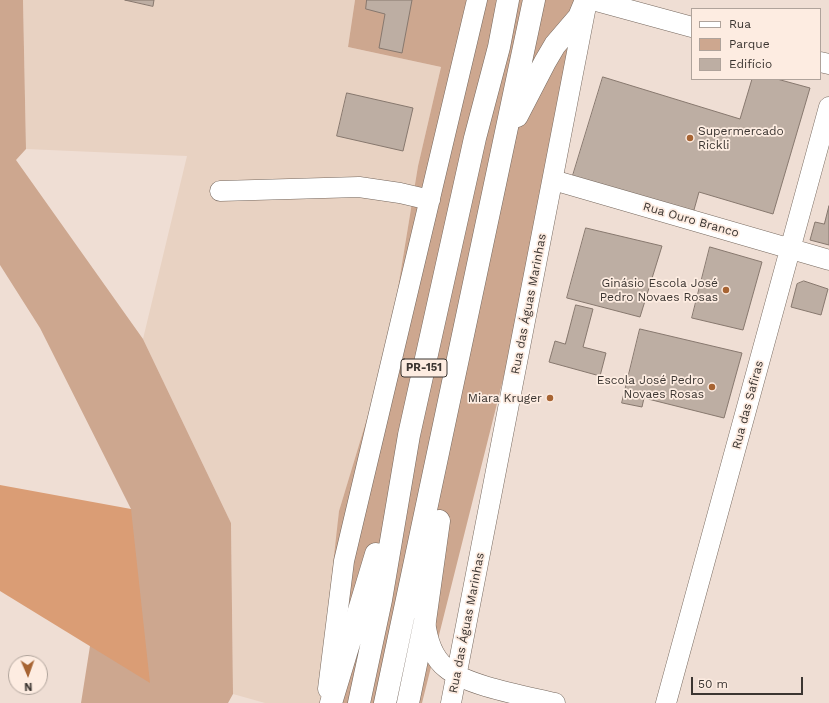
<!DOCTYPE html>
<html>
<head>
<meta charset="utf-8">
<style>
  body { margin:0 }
  #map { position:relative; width:829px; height:703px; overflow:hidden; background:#efded4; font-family:"Work Sans",sans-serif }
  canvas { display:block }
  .legend { position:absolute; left:691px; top:8px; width:130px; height:72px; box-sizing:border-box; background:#fdece1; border:1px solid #afa39b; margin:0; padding:5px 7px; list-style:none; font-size:12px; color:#3b3531 }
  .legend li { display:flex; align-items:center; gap:8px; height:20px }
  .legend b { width:20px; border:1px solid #afa39b }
  .north { position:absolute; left:8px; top:655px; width:40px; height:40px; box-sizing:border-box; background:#fdece1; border:1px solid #afa39b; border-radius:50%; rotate:178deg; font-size:11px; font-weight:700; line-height:16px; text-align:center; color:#3b3531 }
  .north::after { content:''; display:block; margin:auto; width:14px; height:18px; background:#a76433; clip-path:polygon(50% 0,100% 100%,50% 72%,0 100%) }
  .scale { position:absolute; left:691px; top:677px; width:112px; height:18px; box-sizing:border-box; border:2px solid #3b3531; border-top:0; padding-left:5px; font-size:12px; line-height:14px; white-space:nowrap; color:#3b3531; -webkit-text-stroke:3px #fdece1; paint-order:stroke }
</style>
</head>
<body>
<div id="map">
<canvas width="829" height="703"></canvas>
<ul class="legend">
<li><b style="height:5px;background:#fff"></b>Rua</li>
<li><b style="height:11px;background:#cda78f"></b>Parque</li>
<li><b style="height:11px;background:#bdaea3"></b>Edifício</li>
</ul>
<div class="north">N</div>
<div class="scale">50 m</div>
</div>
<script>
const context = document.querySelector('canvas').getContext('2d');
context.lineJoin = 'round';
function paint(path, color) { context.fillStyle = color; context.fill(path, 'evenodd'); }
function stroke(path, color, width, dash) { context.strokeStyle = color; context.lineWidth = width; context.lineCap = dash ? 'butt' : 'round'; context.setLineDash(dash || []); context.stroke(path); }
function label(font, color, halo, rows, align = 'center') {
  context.font = font + ' "Work Sans",sans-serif'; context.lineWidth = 3.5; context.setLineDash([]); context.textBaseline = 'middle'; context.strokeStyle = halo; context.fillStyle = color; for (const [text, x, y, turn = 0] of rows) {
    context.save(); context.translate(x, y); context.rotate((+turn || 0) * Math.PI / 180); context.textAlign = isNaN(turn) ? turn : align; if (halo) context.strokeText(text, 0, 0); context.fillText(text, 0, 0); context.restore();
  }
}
paint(new Path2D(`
  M23,0H355L348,47L441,67L418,166L388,349L339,511L325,703H265L233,694L231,523L143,339L187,156L26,149Z`), '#e8d2c2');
paint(new Path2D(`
  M0,0H23L26,149L16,160L143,339L231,523L233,694L228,703H81L90,646L131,509L40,328L0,265Z
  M355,0H587L553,180L422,703H325L327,619L339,511L388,349L418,166L441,67L348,47Z`), '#cda78f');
paint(new Path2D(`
  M0,485L131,509L150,683L0,591Z`), '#da9d75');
const building = new Path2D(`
  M125,0H154L153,6Z
  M367,0H412L402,53L379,48L385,14L366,9Z
  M603,77L740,119L752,79H777L810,88L773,214L699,192L692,217L571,182Z
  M347,93L413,108L403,151L337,136Z
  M829,206V245L810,240L815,222L824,224Z
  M586,228L662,246L640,317L567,298Z
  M710,247L762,262L743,330L692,318Z
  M804,281L828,289L821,315L791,307L797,284Z
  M576,305L593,309L583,347L606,353L600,376L549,362L555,341L565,344Z
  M640,329L742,353L724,418L644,398L642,407L622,403Z`);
paint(building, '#bdaea3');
stroke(building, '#87786e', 1);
const minor = new Path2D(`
  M593,0L692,27
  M820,62L829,64
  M553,180L829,260
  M220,191L359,187L400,193L430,200
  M425,621C427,638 432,657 446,668C467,686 526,696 555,703
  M328,689L344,561L477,0
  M451,703L586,6
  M666,703L829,107`);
const highway = new Path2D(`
  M517,116L545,62L555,45L579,17L586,0
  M331,703L376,554
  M359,703L381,600L409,435L475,138L499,47L508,0
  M385,703L534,0
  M408,703L425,621L439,521`);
stroke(minor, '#76685e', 21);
stroke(highway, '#76685e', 23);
stroke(minor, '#fff', 20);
stroke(highway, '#fff', 22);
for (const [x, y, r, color] of [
  [690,138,4,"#a76433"],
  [726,290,4,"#a76433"],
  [712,387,4,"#a76433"],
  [550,398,4,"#a76433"]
]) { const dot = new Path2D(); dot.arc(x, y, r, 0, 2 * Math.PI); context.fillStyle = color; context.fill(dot); stroke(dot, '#fdece1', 1.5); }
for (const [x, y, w] of [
  [424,368,46]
]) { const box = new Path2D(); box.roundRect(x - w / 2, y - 9, w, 18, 3); context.fillStyle = '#fdece1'; context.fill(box); stroke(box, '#3b3531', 1); }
label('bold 11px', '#3b3531', null, [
  ["PR-151",424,368]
]);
label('12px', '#3b3531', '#fdece1', [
  ["Supermercado",698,131,"left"],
  ["Rickli",698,145,"left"],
  ["Ginásio Escola José",718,283],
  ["Pedro Novaes Rosas",718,297],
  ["Escola José Pedro",704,380],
  ["Novaes Rosas",704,394],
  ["Miara Kruger",542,398]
], 'right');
label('12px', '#3b3531', '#fdece1', [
  ["Rua Ouro Branco",691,220,16],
  ["Rua das Águas Marinhas",529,304,-79],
  ["Rua das Safiras",748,405,-75],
  ["Rua das Águas Marinhas",467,623,-79]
]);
</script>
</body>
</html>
